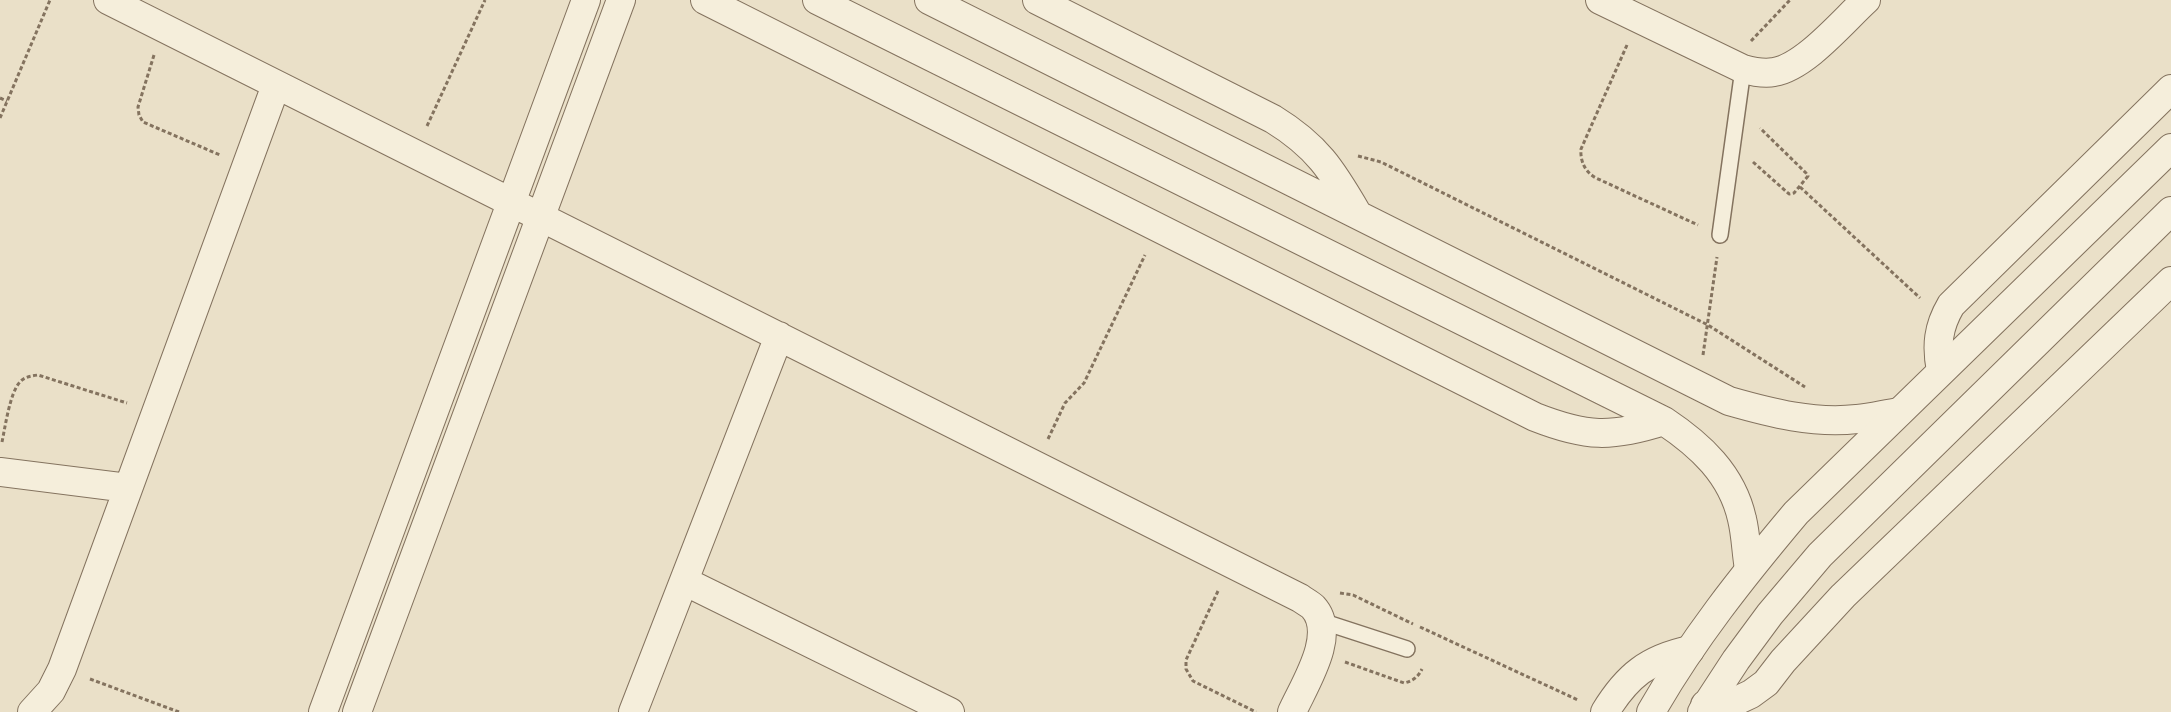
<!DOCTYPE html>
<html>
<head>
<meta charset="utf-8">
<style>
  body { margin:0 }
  canvas { display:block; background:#eae0c8 }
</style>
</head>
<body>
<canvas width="2171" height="712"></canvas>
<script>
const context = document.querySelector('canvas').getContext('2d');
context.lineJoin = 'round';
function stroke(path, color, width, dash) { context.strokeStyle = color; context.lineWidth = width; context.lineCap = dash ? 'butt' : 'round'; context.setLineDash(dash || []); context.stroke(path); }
const service = new Path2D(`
  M1720,235L1743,69
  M1321,621L1407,649`);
const minor = new Path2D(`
  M108,0L1300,598C1304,601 1310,604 1313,607C1338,634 1304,685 1292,712
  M705,0L1535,417C1586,437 1611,438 1664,421
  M817,0L1664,421C1700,445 1732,474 1742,519C1746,535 1746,552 1749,569
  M929,0L1729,401C1771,413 1814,424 1857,419C1871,418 1885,414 1899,412
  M1037,0L1273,119C1317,146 1332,170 1357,213
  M1600,0L1743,69C1754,72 1764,74 1774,72C1805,67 1843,21 1866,0
  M1941,371C1936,346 1938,327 1951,305L2171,89
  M0,472L128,488
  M684,581L950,712
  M1705,705L1734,702L1751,694L1766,683L1783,661L1843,596L2171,281
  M32,712L51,691L62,669L276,85
  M323,712L586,0
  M357,712L621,0
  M633,712L779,336
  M1605,712C1627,676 1648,659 1690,650`);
const tertiary = new Path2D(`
  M1651,712C1692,640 1743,576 1796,513L2171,148
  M1702,712L1736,660L1770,614L1820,555L2171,211`);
stroke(service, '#84735f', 18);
stroke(minor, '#84735f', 30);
stroke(tertiary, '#84735f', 30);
stroke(new Path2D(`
  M1751,41L1790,0
  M1627,45L1581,149C1580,161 1585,172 1596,178L1698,225
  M154,55L138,107L139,115L143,122L220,155
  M0,98L7,101
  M0,118L50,0
  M427,126L485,0
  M1358,156L1381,162L1401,172L1708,325L1805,387
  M1753,162L1789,194L1794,193L1808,176L1806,173L1760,128
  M1800,187L1920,298
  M1703,355L1717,257
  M1048,439L1065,403L1084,383L1145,255
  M2,442C5,428 10,392 20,382C24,377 31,376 38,375L127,403
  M1218,591L1186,660V669L1193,681L1256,712
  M1340,593L1353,595L1413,624
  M1420,627L1578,700
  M1345,662L1404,683C1413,681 1418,677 1422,669
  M90,679L179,712`), '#84735f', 3, [4, 2.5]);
stroke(service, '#f5eedb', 15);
stroke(minor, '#f5eedb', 28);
stroke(tertiary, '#f5eedb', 28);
</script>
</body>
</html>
